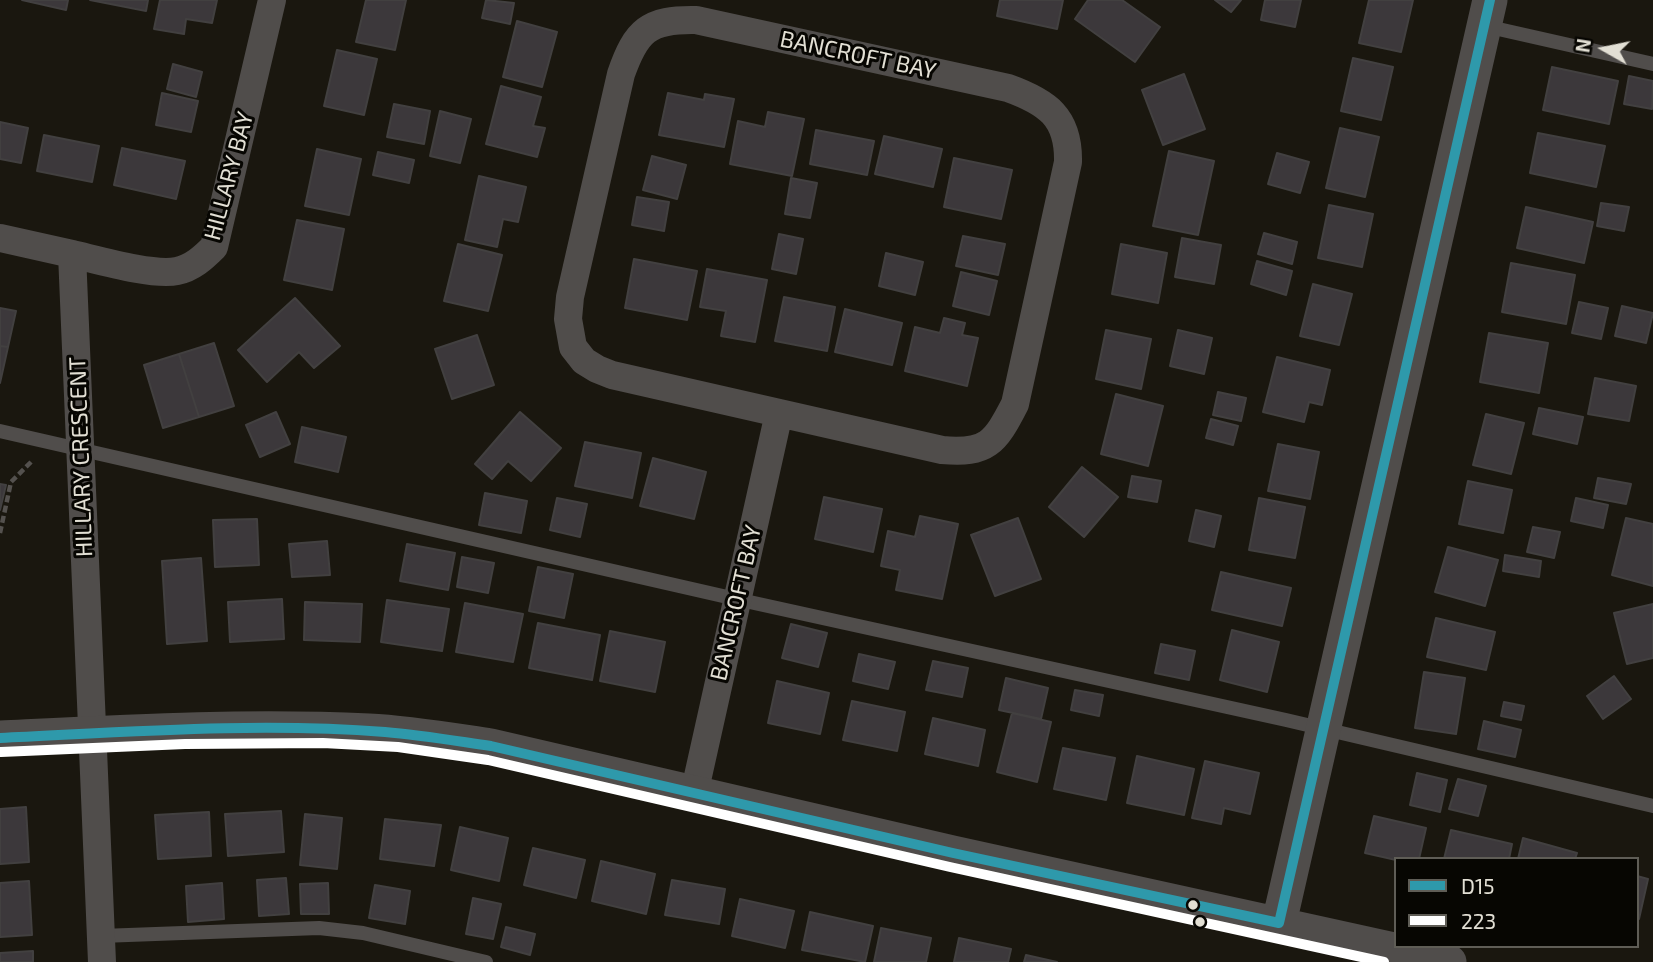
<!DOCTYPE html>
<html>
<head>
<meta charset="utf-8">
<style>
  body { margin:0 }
  #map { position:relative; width:1653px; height:962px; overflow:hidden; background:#1a170f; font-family:"Exo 2",sans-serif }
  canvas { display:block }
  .legend { position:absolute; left:1394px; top:857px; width:245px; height:91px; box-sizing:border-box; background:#070602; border:2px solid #5f5d56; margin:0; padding:9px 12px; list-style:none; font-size:21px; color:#e2dfd4 }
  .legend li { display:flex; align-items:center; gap:14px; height:35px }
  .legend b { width:35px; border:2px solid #5f5d56 }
  .north { position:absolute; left:1569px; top:14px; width:70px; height:70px; -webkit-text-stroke:5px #070602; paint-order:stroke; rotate:279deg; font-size:19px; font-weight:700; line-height:28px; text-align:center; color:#e2dfd4 }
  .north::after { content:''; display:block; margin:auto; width:24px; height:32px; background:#e2dfd4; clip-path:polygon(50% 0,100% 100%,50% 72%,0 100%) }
</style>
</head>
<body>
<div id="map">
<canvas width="1653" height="962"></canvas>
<ul class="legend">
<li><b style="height:9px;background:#2e99ab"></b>D15</li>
<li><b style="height:9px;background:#fff"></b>223</li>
</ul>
<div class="north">N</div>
</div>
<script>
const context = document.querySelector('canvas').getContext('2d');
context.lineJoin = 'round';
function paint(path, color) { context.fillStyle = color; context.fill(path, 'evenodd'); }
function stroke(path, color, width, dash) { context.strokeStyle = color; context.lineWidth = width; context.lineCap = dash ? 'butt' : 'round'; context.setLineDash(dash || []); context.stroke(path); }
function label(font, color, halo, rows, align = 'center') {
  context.font = font + ' "Exo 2",sans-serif'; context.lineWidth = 6; context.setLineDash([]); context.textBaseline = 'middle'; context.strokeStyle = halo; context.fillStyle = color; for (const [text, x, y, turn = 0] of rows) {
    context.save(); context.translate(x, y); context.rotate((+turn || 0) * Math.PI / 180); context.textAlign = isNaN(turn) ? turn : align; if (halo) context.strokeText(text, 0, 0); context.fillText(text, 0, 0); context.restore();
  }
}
const building = new Path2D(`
  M22,0H68L66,10Z
  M90,0H148L146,11Z
  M160,0H217L212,23L186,19L184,34L154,29Z
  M366,0H406L395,50L356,42Z
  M486,0L514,3L510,24L482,18Z
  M1000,0H1063L1057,29L997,16Z
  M1088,0H1122L1160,27L1135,62L1075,19Z
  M1215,0H1241L1231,12Z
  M1265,0H1301L1295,27L1261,20Z
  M1369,0H1413L1401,52L1359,43Z
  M517,21L557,32L542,87L503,77Z
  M337,50L377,59L364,115L324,106Z
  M1353,58L1393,67L1381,120L1341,111Z
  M173,64L202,72L196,97L167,89Z
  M1552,67L1618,81L1609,124L1543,110Z
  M1184,74L1205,129L1163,145L1142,90Z
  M1629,76L1653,81L1652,109L1624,104Z
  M501,86L541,97L533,126L545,128L537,157L486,144Z
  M162,93L198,101L191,132L156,125Z
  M668,93L704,100L705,94L734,99L724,147L659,135Z
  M394,104L430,111L424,144L387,137Z
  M440,111L471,119L460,163L430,156Z
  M768,112L804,119L792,176L730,164L738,121L765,127Z
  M0,122L28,128L21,163L0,159Z
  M1340,128L1379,137L1365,197L1326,188Z
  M816,130L874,141L867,175L810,164Z
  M1538,133L1605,146L1596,187L1530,173Z
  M44,135L99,146L92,182L37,171Z
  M884,136L942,149L933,187L875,174Z
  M122,148L185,161L176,199L114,185Z
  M317,149L361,159L349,215L305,206Z
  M1169,151L1214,161L1198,235L1153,226Z
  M378,152L414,160L409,183L373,175Z
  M1277,153L1309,162L1300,193L1268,184Z
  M652,156L686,165L677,199L643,190Z
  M954,158L1012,170L1001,219L944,207Z
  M479,176L526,187L518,222L503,219L497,247L465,240Z
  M791,178L817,183L810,218L785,214Z
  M637,197L669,202L664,231L632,225Z
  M1601,203L1629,207L1624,231L1597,226Z
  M1329,205L1373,214L1362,267L1318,258Z
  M1526,207L1593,222L1584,263L1517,248Z
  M297,220L344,229L332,290L284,280Z
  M1264,233L1297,242L1292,264L1258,254Z
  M779,234L803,239L796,274L772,269Z
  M963,236L1005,244L998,275L956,266Z
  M1182,238L1221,245L1214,284L1175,277Z
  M458,244L502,255L488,311L444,301Z
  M1121,244L1167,253L1158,303L1112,294Z
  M886,253L923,262L915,295L879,286Z
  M634,259L697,271L687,320L625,308Z
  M1257,261L1292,271L1286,295L1251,284Z
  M1511,263L1575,275L1566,324L1502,312Z
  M707,269L767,280L755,342L721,336L726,311L700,307Z
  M961,272L997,281L989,315L953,306Z
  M1313,284L1352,294L1339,345L1300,336Z
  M784,297L835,307L827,351L775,341Z
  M295,298L340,346L314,368L299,352L267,382L238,350Z
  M1579,302L1608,308L1601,339L1572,333Z
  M1622,306L1653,313L1646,343L1615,336Z
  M0,308L16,311L8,347L0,346Z
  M845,309L902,323L892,365L835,352Z
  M944,318L965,323L962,335L978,338L967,386L905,371L915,327L940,333Z
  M1106,330L1151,339L1141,389L1096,379Z
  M1178,330L1212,338L1204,374L1170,366Z
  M1489,333L1548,343L1539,393L1480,382Z
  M477,335L494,385L452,399L435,349Z
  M214,343L234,406L199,417L179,354Z
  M0,346L8,347L0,383Z
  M179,354L199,417L163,428L144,365Z
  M1277,357L1330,370L1322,405L1309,402L1304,422L1263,412Z
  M1595,378L1636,386L1629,421L1588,414Z
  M1218,392L1246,398L1241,421L1213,415Z
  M1116,394L1163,406L1148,466L1101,454Z
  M1539,408L1583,417L1577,444L1533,434Z
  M276,412L290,444L260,457L246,425Z
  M520,412L561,448L531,481L508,461L492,479L475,464Z
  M1486,414L1524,423L1511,474L1473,465Z
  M1211,419L1238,426L1233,445L1206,438Z
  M302,427L346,437L338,472L295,462Z
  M585,442L641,453L632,498L575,486Z
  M1278,444L1319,452L1310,499L1268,491Z
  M653,458L706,472L694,519L640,506Z
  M1082,467L1118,497L1084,537L1049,507Z
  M1132,476L1161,481L1157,502L1128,497Z
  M1598,478L1631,484L1626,504L1594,498Z
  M1468,481L1512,490L1503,533L1459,524Z
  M0,484L6,485L0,510Z
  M485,493L527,501L521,533L479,525Z
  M824,497L882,509L873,552L815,539Z
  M557,498L587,504L580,537L550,530Z
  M1259,498L1305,507L1295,558L1249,550Z
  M1576,498L1608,505L1603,528L1571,521Z
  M1196,510L1221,516L1214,547L1189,541Z
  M920,516L958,524L942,599L896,590L900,570L881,566L888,531L915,537Z
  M1018,518L1041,579L995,596L971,535Z
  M1626,518L1653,524V586L1612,575Z
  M257,519L259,565L215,567L213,520Z
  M1533,527L1560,532L1554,558L1527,552Z
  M327,541L330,575L292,577L289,544Z
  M407,544L455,553L448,590L400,581Z
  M1448,547L1498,560L1485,606L1435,592Z
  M1505,555L1541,561L1539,577L1503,571Z
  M462,557L494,563L488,593L457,587Z
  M201,558L207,641L167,644L162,561Z
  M538,567L573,574L564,618L529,611Z
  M1221,572L1291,588L1282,626L1212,610Z
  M282,599L284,639L230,642L228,602Z
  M387,600L449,609L442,651L381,642Z
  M305,602L362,604L360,642L304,640Z
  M465,603L523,614L513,662L456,652Z
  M1653,604V658L1627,664L1614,613Z
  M1436,618L1495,632L1486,670L1427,657Z
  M538,623L600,635L592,680L529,668Z
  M791,624L827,633L818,667L782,658Z
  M1232,630L1279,642L1267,692L1220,680Z
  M610,631L665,642L655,692L600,681Z
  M1161,644L1195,651L1189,680L1155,673Z
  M859,654L895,662L888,689L853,681Z
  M933,661L968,668L962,697L926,690Z
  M1424,672L1465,678L1456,734L1415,728Z
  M1614,676L1631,699L1603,719L1587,696Z
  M1006,678L1048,688L1041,719L999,710Z
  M777,681L829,693L820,734L768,723Z
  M1075,690L1103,695L1099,716L1071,710Z
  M852,701L905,712L897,751L843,740Z
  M1504,702L1524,706L1521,720L1501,716Z
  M1012,713L1051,722L1037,782L997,772Z
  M933,718L985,730L978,766L925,754Z
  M1484,721L1521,730L1515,757L1478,749Z
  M1063,748L1115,758L1106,800L1054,789Z
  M1137,756L1194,769L1184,815L1127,803Z
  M1205,761L1259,773L1250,814L1224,808L1221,824L1192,818Z
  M1417,773L1447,780L1440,812L1410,805Z
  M1458,779L1486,786L1478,816L1449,809Z
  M26,807L29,862L0,864V809Z
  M281,811L284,852L228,856L225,814Z
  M209,812L211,856L158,859L155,815Z
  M305,814L342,818L337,869L300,865Z
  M1374,816L1426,828L1419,859L1396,860L1365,853Z
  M385,819L441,825L434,866L380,859Z
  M460,827L508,838L499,881L451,870Z
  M1451,830L1512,844L1509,859H1444Z
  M1523,838L1577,853L1575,859H1518Z
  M533,848L585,860L576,898L524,885Z
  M601,861L655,874L646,914L592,901Z
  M1637,876L1648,879L1639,919L1637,918Z
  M286,878L289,914L259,916L257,880Z
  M672,880L725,889L719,924L665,915Z
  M29,881L32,935L0,937V883Z
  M222,883L224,919L188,922L186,886Z
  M328,883L329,914H301L300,884Z
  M375,885L410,891L405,924L369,918Z
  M473,898L501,904L493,939L466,934Z
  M740,899L794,911L785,948L732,936Z
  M810,912L873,926L865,962L802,950Z
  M506,927L535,934L530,955L501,947Z
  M881,928L931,938L926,962H874Z
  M959,938L1011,949L1008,962H954Z
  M33,951V962H0V953Z
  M1026,955L1057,962H1024Z`);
paint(building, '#3c383b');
stroke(building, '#424040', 2);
stroke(new Path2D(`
  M0,533L11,482L33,460`), '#54514e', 4.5, [7, 3.5]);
stroke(new Path2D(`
  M1485,26L1653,64
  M0,431L736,599L1286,720L1653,806
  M101,936L319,928L363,933L486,962`), '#504d4b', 14);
stroke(new Path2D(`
  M0,238L72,254L102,962
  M72,254C98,260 153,276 177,271C192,268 203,258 214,247L272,0
  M694,794L779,413L612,375L597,369L584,361L573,347L568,319L570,297L621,74C636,31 648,19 696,20L1008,88C1047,102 1069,117 1068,162L1015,404C995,443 987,454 942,450L779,413`), '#504d4b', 28);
stroke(new Path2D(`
  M0,738C123,732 246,725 369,731C410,733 450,740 491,746L953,853L1449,962
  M1279,923L1490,0`), '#504d4b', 35);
stroke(new Path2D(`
  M0,738C128,732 257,722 385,732C421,735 456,741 491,746L953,853L1279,923
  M1279,923L1490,0`), '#2e99ab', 10);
stroke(new Path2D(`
  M1,752L185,744L323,743L398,747L488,760L950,867L1384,962`), '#fff', 10);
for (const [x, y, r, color] of [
  [1193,905,6,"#e2dfd4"],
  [1200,922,6,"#e2dfd4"]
]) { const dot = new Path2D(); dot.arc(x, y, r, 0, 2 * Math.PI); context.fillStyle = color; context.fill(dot); stroke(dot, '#070602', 2.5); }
label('23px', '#e2dfd4', '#070602', [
  ["BANCROFT BAY",858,55,12],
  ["HILLARY BAY",229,176,-75],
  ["HILLARY CRESCENT",81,457,-92],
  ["BANCROFT BAY",736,603,-77]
]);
</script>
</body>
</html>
